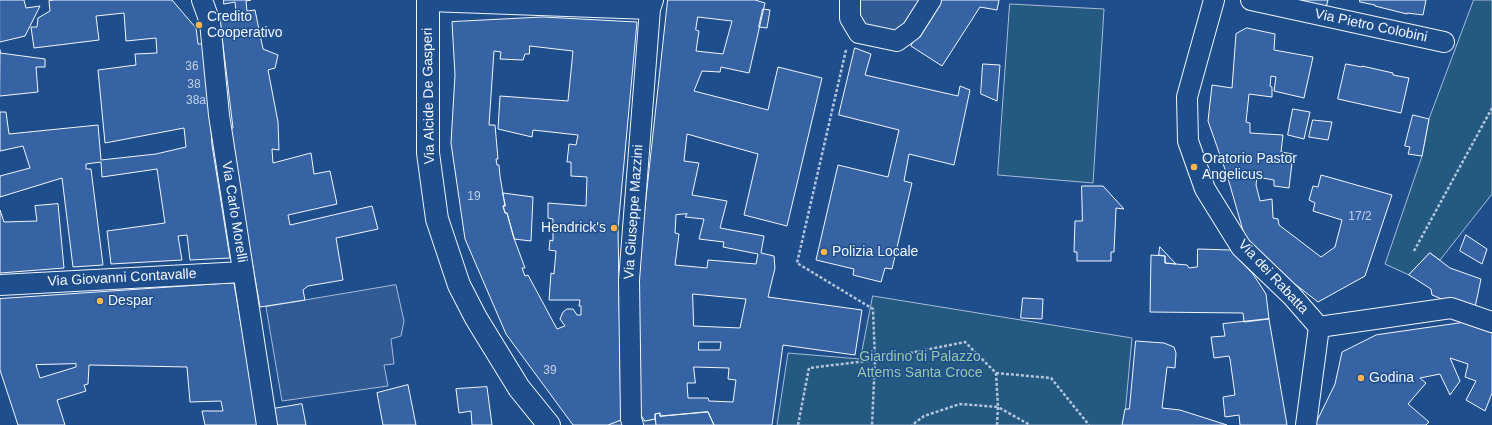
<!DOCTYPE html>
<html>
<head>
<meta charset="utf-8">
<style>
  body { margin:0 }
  canvas { display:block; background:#1f4e8c }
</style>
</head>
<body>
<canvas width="1492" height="425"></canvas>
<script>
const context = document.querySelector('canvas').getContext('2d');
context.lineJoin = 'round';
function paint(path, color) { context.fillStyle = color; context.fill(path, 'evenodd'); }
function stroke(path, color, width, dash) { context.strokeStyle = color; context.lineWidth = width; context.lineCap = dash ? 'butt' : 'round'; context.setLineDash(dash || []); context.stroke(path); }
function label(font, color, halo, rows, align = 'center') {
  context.font = font + ' Arial,sans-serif'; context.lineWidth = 3; context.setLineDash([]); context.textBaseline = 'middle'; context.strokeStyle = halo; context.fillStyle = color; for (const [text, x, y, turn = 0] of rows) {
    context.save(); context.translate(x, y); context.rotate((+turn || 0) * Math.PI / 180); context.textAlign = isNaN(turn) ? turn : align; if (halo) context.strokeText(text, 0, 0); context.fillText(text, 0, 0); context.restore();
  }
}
const green = new Path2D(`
  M1474,0H1492V194L1440,260L1430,253L1409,275L1385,264L1422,156L1429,119Z
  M1010,4L1104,9L1093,183L998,175Z
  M873,296L1132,338L1124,425H777L788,353L860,359Z`);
paint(green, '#245a82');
stroke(green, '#a8bbd7', 1);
const parking = new Path2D(`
  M850,0H931L912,30L859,33Z
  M396,285L404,321L401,336L391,339L394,364L384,365L388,386L282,401L266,307Z
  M631,419L645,421L655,419L656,425H608L621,420Z`);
paint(parking, '#305b95');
stroke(parking, '#a8bbd7', 1);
const building = new Path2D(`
  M0,0H24L26,8L40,6L25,36L0,42Z
  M55,0H172L196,28L198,44H202L206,56L212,145L230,258L190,260L187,235L178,236L182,260L111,264L107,231L165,223L157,169L102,177L101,162L86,164V169H91L103,265L73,267L62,178L0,197V176L30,168L23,146L0,151V112H6L9,134L98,125L101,160L156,154L186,147L184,128L105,143L98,70L136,65L135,54L157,53L156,38L126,41L124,13L96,16L99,40L34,48L31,27H37L38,18L50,11L49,1Z
  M224,0H251L246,1L247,11L255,10L263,49L278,55L275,68L268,70L278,122L279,150L272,149L273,163L311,153L314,174L330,171L337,204L288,215L290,225L372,206L378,229L336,238L343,280L308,286L303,290L305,300L260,307L229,129L233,128L220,20L223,15L236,12L235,2L224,4Z
  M668,0H755L765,3L749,73L721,67L720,72L702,71L694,91L768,110L778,67L822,78L787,226L744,215L758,154L687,134L684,161L699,163L692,195L727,201L720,228L764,236L761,253L774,256L775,268L768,297L862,310L855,355L783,345L772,425H714L708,412L660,416V413L655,414V419L645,421L639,413L637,281ZM698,17L732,21L723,54L696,51L699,31L696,30ZM687,214L685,217L704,219L699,239L724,242L723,247L758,254L756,264L708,260L707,268L675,265L679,234L675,233L676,215ZM693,294L746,299L740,328L694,326ZM699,342H721L720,350H699ZM694,367L729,368L728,379L736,380L733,402L709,401L708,398H688L687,383H695Z
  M940,0H999L997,10L980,7L942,66L911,46Z
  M1291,0H1328L1326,8Z
  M1360,0H1426L1423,15L1407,13V14L1375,6V5L1360,2Z
  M763,9L770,10L767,28L759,27Z
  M543,17L637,22L618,228L621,420L608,425H573L506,334L465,239L451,143L455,75L452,22ZM530,46L573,51L568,101L500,96L498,129L532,137L533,130L578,135L576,145L569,144L567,162H571V176L587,177L586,206L548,203V218L553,219V241L550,240L549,250L556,251L554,274L551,273L549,300H580L579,306H581V315H577L573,309H567L563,312L560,319L565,326L557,329L528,275L525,276L522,268H525L515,241L507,213H505L503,206H505L500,176L499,165H497L496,159H498L495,125H489L494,51L501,52L500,59L523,60L525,54H529Z
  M1247,28L1275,34L1274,50L1313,57L1304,98L1274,91L1276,77L1271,76L1270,86L1272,87V97L1249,94L1246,122L1250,123V133L1283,135L1281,152L1293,154L1289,188L1274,186V180L1257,177L1256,185L1260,201L1272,199L1273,218L1278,219L1279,225L1321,257L1335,247L1342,220L1313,211L1315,203L1309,200L1313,186L1318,187L1321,175L1392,195L1365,276L1318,302L1264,260L1246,241L1227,175L1208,121L1212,85L1232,88L1236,34Z
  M855,48L871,54L865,75L958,96L960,86L970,90L954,165L909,154L904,181L912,183L892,269L885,268L881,282L853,275L854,269L816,260L838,165L888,177L899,130L839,115Z
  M0,50V53L45,59V67H36L38,92L0,96Z
  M983,64L1000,65L997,101L981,94Z
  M1346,64L1362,67V66L1393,73V75L1409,78L1401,113L1338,99Z
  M1293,109L1310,112L1304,139L1288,135Z
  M1413,115L1429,119L1422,156L1408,154L1410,147L1405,146Z
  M1313,120L1332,122L1328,140L1309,137Z
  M1082,186H1103L1124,209L1116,208L1114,252H1111V261H1077V252H1074L1075,221H1082Z
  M503,193L533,197L531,241L514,239L507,213H505L503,206H505Z
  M58,204L64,268L0,273V210L4,222L37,221L35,206Z
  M1466,235L1487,249L1482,264L1460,251Z
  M1160,247L1176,264L1165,263V256L1159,255Z
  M1198,249L1230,250L1253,274L1266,294L1269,319L1244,322L1243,313L1150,312L1151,255L1165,256V263L1187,265L1189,268L1197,267Z
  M1430,253L1450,268L1481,279L1474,312L1432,295L1431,289L1409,275Z
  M234,283L258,425H205L202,411H223L221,401L190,402L187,367L89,365L88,384L84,385L86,391L57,400L65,425H18L0,370V299ZM76,364V367L40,378L36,365Z
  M1023,298L1043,299L1042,319L1021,318Z
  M1269,319L1287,425H1240L1239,415L1225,417L1223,397L1235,395L1230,359L1229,356L1214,358L1211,337L1225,336L1223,324Z
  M1467,322L1492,332V393L1485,411L1466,400L1476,381L1465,377L1468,364L1450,358L1460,381L1450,395L1440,374L1420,378L1426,383L1408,404L1429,422L1426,425H1315L1335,384L1342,352L1376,335Z
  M1136,341L1164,343L1174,347L1176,353L1175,368L1167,367L1162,408L1180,410L1227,425H1122L1125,409H1129Z
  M408,385L416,425H383L377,393Z
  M487,387L492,425H472L471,411L459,413L456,389Z
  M302,404L306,425H277L273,409Z
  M708,412L714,425H656L655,414L660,413V416Z`);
paint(building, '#3563a3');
stroke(building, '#f2f6ff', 1);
const street = new Path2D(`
  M202,0L210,22L219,115L267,425
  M850,0V18L859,33L897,41L912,30L931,0
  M1214,0L1187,97L1188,141L1205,189L1241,247L1292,296L1319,327
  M1251,0L1444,42
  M428,1L650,9
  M0,285L243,272
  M1319,327L1451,308L1492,322
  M633,425L631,419L629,280L650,9L653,0
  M1306,425L1319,327`);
const secondary = new Path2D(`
  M428,0V153L437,219L459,285L476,318L519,388L549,425`);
stroke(street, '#f2f6ff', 22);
stroke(secondary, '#f2f6ff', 24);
stroke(new Path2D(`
  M846,50L797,263L873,309L875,360L872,425
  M1414,251L1492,108
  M996,373L1051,378L1089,425
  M798,425L809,368L875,360L965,342L996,373L998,407L960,404L924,416L912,425
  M997,425L998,407L1030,425`), '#b3c4dc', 2.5, [3, 2]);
stroke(street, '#1f4e8c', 20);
stroke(secondary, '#1f4e8c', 22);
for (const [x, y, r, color] of [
  [199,25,4,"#ffb74d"],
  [1194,167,4,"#ffb74d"],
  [614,228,4,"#ffb74d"],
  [824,252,4,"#ffb74d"],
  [100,301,4,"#ffb74d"],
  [1361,378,4,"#ffb74d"]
]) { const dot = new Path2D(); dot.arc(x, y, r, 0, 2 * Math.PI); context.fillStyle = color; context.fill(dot); stroke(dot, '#1f4e8c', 1.5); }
label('12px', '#c3d1e8', null, [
  ["36",192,67],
  ["38",194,85],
  ["38a",196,101],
  ["19",474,197],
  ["17/2",1360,217],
  ["39",550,371]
]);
label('14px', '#f2f6ff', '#1f4e8c', [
  ["Credito",207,17],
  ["Cooperativo",207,33],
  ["Oratorio Pastor",1202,159],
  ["Angelicus",1202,175],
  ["Hendrick's",606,228,"right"],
  ["Polizia Locale",832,252],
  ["Despar",108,301],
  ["Godina",1369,378]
], 'left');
label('14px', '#f2f6ff', '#1f4e8c', [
  ["Via Pietro Colobini",1371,26,12],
  ["Via Alcide De Gasperi",429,96,-91],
  ["Via Carlo Morelli",234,212,81],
  ["Via Giuseppe Mazzini",634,212,-86],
  ["Via dei Rabatta",1273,277,47],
  ["Via Giovanni Contavalle",122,278,-3]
]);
label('14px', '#97c8a6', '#1f4e8c', [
  ["Giardino di Palazzo",920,357],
  ["Attems Santa Croce",920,373]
]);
</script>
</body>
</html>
